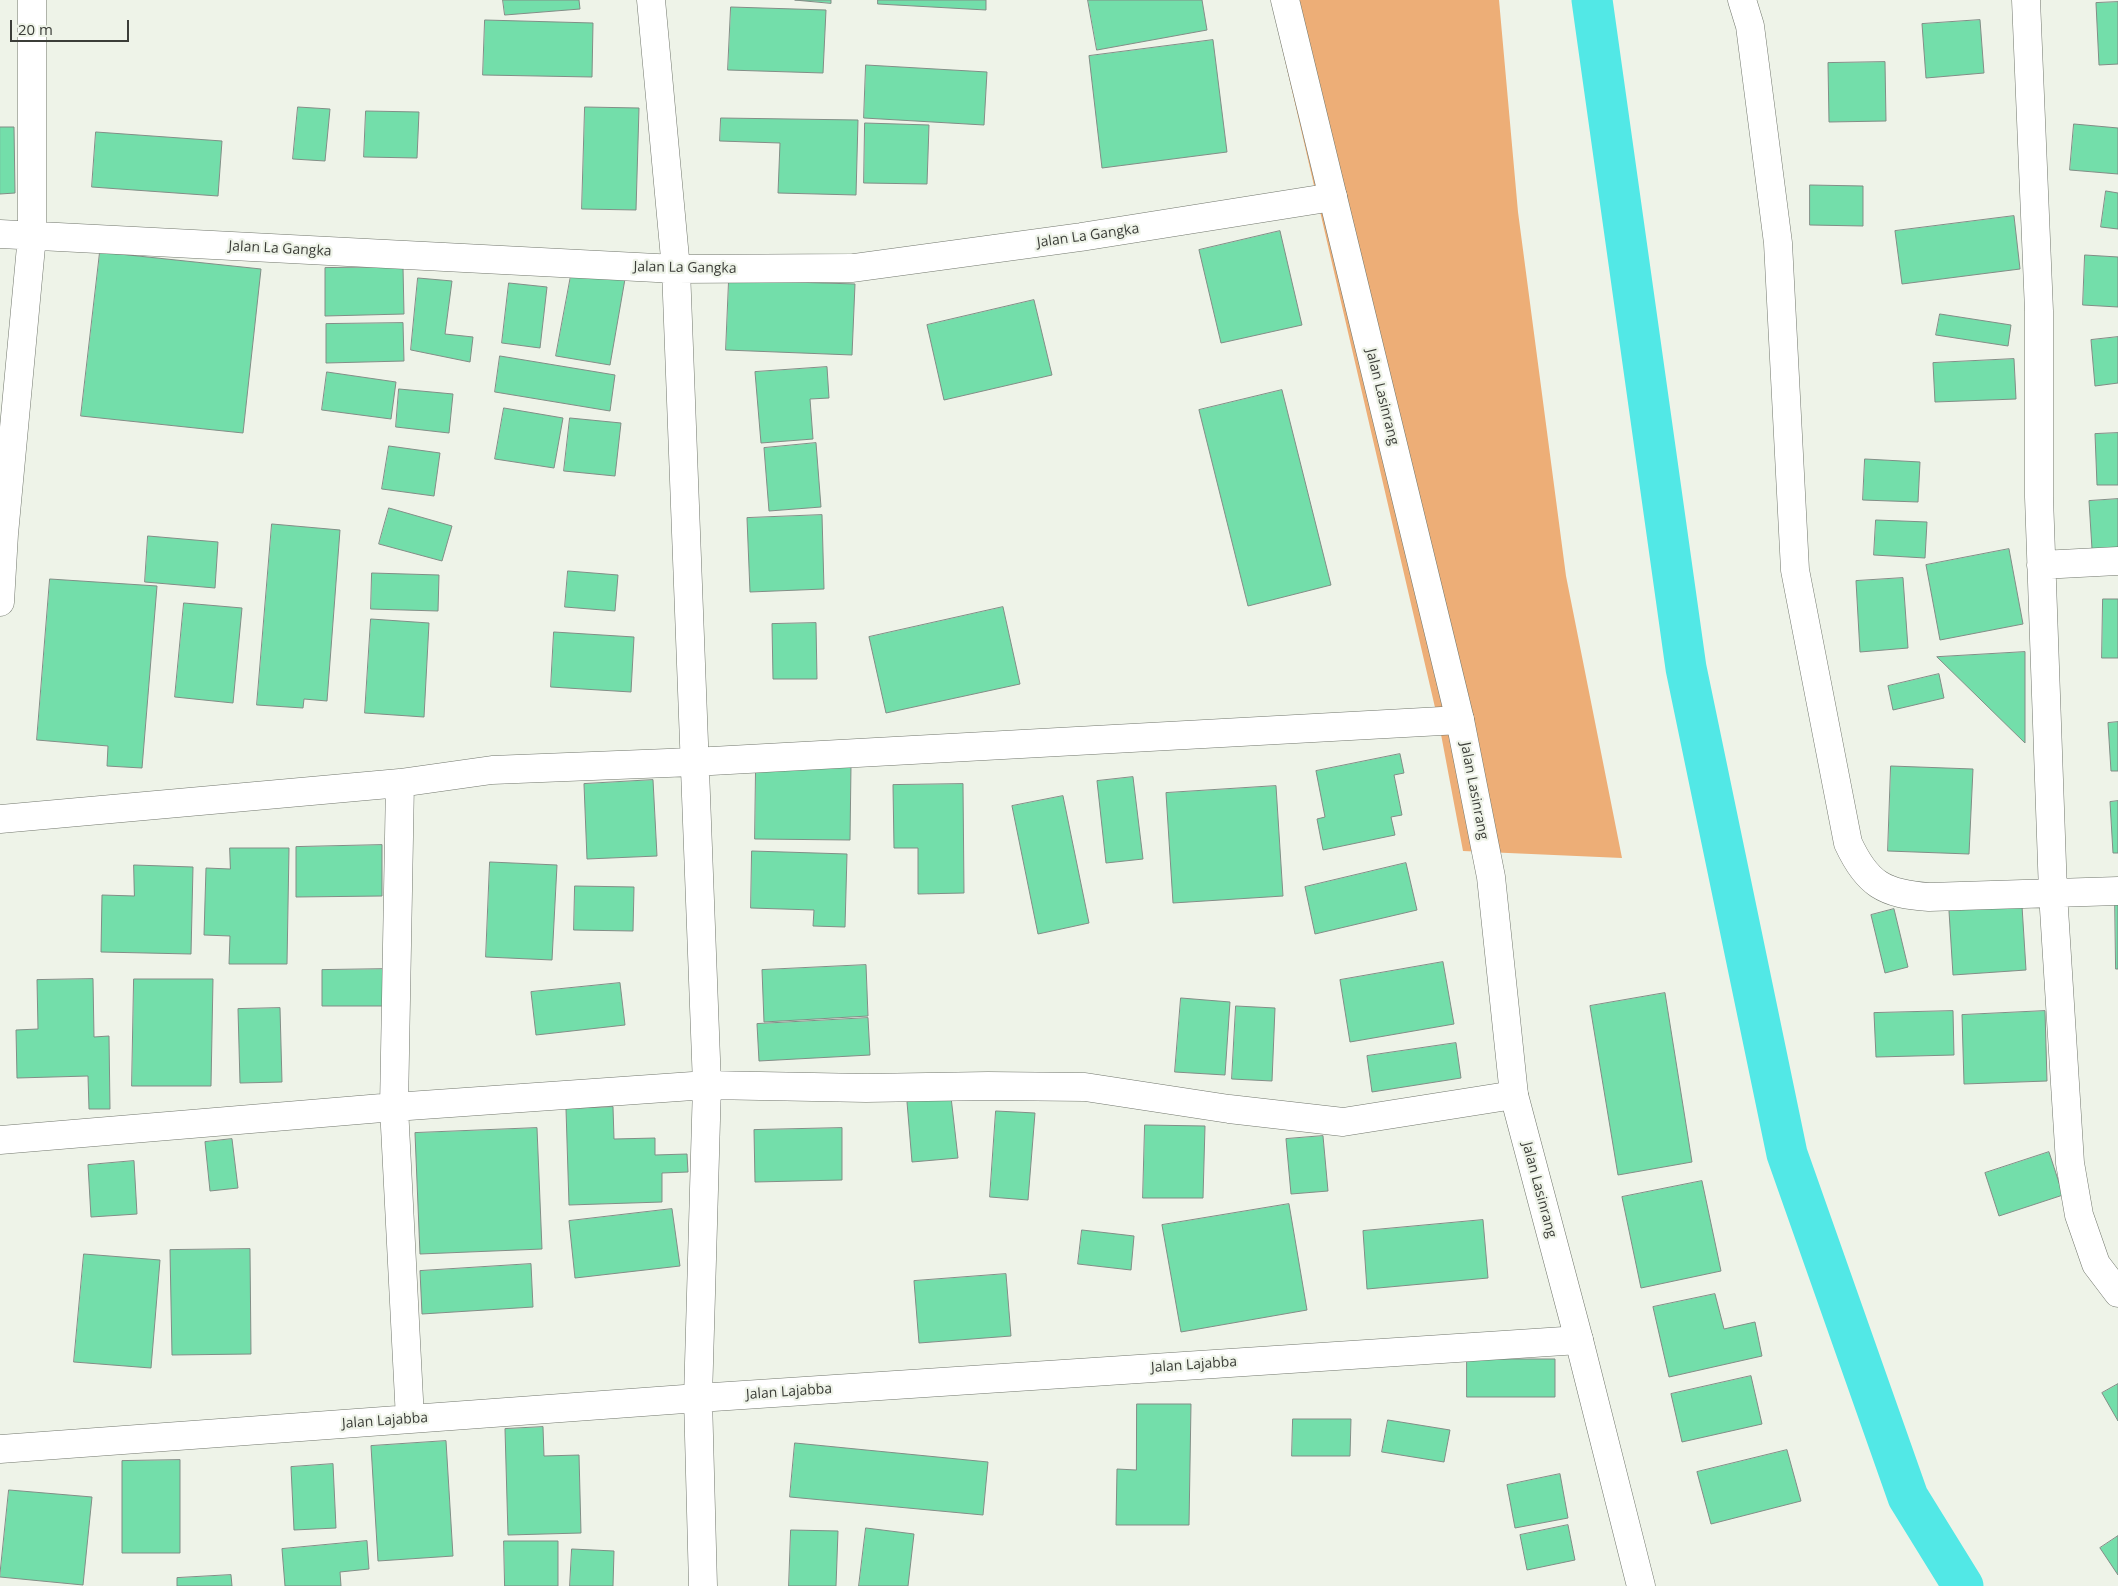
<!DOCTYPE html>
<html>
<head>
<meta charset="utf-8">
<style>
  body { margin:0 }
  #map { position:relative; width:2118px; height:1586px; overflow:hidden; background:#eef3e8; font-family:"Open Sans",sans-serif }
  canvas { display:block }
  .scale { position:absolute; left:10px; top:20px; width:119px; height:22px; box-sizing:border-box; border:2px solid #3b3d38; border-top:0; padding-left:6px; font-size:15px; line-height:18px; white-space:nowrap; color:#3b3d38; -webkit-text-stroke:4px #eef3e8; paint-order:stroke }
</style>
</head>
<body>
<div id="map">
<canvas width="2118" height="1586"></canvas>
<div class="scale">20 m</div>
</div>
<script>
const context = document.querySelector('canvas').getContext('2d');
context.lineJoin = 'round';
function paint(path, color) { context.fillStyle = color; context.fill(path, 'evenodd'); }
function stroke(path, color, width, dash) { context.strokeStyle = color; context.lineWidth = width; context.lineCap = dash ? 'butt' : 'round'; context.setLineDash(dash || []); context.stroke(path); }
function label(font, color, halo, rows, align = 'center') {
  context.font = font + ' "Open Sans",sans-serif'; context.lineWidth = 4.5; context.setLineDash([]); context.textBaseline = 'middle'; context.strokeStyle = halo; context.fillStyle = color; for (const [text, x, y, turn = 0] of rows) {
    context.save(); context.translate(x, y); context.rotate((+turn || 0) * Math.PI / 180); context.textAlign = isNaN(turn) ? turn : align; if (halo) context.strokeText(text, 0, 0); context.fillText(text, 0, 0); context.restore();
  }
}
paint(new Path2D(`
  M1271,0H1499L1518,212L1566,576L1622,858L1463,851L1440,729Z`), '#edae77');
stroke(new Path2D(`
  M1592,0L1686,668L1787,1154L1908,1497L1963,1586`), '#52e8e6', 41);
const building = new Path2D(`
  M503,0H579L580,9L505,15Z
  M795,0H831V3Z
  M878,0H986V10L878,4Z
  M1088,0H1202L1207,30L1097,50Z
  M2118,2V64L2099,65L2096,3Z
  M731,7L826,10L823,73L728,70Z
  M485,20L593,23L592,77L483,75Z
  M1980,20L1984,73L1926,78L1922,24Z
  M1213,40L1227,152L1102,168L1089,56Z
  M1885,62L1886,121L1829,122L1828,63Z
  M866,65L987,72L984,125L864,118Z
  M298,107L330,109L325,161L293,159Z
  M585,107L639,108L636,210L582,209Z
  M366,111L419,112L417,158L364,157Z
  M721,118L858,120L856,195L778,193L780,143L720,141Z
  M865,123L929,125L927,184L864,183Z
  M2074,124L2118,128V174L2070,170Z
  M0,127H14L15,193L0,194Z
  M96,132L222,141L218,196L92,187Z
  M1810,185L1863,186V226L1810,225Z
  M2106,191L2118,193V229L2101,227Z
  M2014,216L2020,269L1902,284L1895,231Z
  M1280,231L1302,325L1221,343L1199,250Z
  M100,252L261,269L243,433L81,416Z
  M2085,255L2118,257V307L2083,305Z
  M403,267L404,314L325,316V268Z
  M572,270L625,279L610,365L556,356Z
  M418,278L452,281L445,334L473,337L470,362L411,350Z
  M729,280L855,284L852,355L726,350Z
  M509,283L547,287L540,348L502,343Z
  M1034,300L1052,375L944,400L927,325Z
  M1940,314L2011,325L2008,346L1936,335Z
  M403,323L404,361L326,363V324Z
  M2118,337V383L2095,386L2091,340Z
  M500,356L615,375L610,411L495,392Z
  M2014,359L2016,399L1935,402L1933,363Z
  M827,367L829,398L810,399L813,439L761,443L755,372Z
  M327,372L396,382L391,419L322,410Z
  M399,389L453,394L449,433L396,427Z
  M1282,390L1331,585L1248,606L1199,410Z
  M504,408L563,418L554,468L495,459Z
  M570,418L621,423L615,476L564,471Z
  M2118,433V485H2097L2095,434Z
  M816,443L821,507L769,511L764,448Z
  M389,446L440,453L434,496L382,489Z
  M1865,459L1920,462L1918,502L1863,500Z
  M2118,499V548L2092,549L2089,501Z
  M389,508L452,526L442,561L379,544Z
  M822,515L824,589L750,592L747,518Z
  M1876,520L1927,522L1925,558L1874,555Z
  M272,524L340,530L327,701L304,699L303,708L257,705Z
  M148,536L218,542L215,588L145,582Z
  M2009,549L2023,624L1940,640L1926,565Z
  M568,571L618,575L615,611L565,607Z
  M372,573L439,575L438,611L371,609Z
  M1903,578L1908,648L1860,652L1856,581Z
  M50,579L157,586L142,768L107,766L108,746L37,740Z
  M2103,599H2118V658H2102Z
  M184,603L242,608L233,703L175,697Z
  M1003,607L1020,684L886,713L869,637Z
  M371,619L429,623L424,717L365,713Z
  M816,623L817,679H773L772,624Z
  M554,632L634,637L631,692L551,687Z
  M2025,652V743L1937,657Z
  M1939,674L1944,698L1893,710L1888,686Z
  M2118,722V771H2111L2108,723Z
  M1400,754L1404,773L1394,775L1402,815L1391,817L1395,835L1323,850L1317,819L1325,817L1316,771Z
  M756,765L851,766L850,840L755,839Z
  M1891,766L1973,769L1969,854L1888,851Z
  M1133,777L1143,859L1106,863L1097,781Z
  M653,780L657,856L587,859L584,784Z
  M963,784L964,893L918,894V848H894L893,785Z
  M1276,786L1283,896L1173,903L1166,793Z
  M1063,796L1089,923L1038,934L1012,806Z
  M2118,801V853H2113L2110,802Z
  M382,845V896L296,897V847Z
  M230,848H289L287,964H229L230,936L204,935L206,868L230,869Z
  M752,851L847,854L845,927L813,926L814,910L751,908Z
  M490,862L557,865L552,960L486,957Z
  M1406,863L1417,910L1315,934L1305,887Z
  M134,865L193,867L191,954L101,952L102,895L134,896Z
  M575,886L634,887L633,931L574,930Z
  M2115,898H2118V969H2116Z
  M2022,906L2026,970L1953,975L1949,911Z
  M1894,909L1908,967L1885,973L1871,915Z
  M1443,962L1454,1024L1350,1042L1340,980Z
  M866,965L868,1016L764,1022L762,970Z
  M389,969L390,1006H322V970Z
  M93,979L94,1037L109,1036L110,1109H89L88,1076L17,1078L16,1030L38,1029L37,980Z
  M134,979H213L211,1086H132Z
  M620,983L625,1025L536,1035L531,992Z
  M1665,993L1692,1162L1618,1175L1590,1006Z
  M1181,998L1230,1002L1225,1075L1175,1072Z
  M1236,1006L1275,1008L1272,1081L1232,1079Z
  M280,1008L282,1082L240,1083L238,1009Z
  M1953,1011L1954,1055L1876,1057L1874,1013Z
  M2045,1011L2047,1081L1964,1084L1962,1015Z
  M868,1018L870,1055L759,1061L757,1024Z
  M1456,1043L1461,1078L1372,1092L1367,1056Z
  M951,1097L958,1158L912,1162L907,1102Z
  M613,1107L614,1139L655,1138V1155L687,1154L688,1172L662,1173V1202L569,1205L566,1109Z
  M996,1111L1035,1113L1028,1200L990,1197Z
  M1145,1125L1205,1126L1203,1198H1143Z
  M537,1128L542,1249L420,1254L415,1133Z
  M842,1128V1180L755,1182L754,1130Z
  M1323,1136L1328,1191L1291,1194L1286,1139Z
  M232,1139L238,1188L210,1191L205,1142Z
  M2049,1152L2063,1195L1999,1216L1985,1173Z
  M134,1161L137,1214L91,1217L88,1165Z
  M1702,1181L1721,1271L1641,1288L1622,1197Z
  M1289,1204L1307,1310L1181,1332L1162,1225Z
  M672,1209L680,1266L575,1278L569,1221Z
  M1483,1220L1488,1278L1367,1289L1363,1231Z
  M1082,1230L1134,1236L1131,1270L1078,1264Z
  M250,1249L251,1354L172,1355L170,1250Z
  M84,1254L160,1260L151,1368L74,1362Z
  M531,1264L533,1307L422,1314L420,1271Z
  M1006,1274L1011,1336L919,1343L914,1281Z
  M1715,1294L1724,1329L1755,1322L1762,1356L1669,1377L1653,1307Z
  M1467,1359H1555V1397H1467Z
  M1751,1376L1762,1424L1682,1442L1671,1394Z
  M2118,1384V1421L2102,1393Z
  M1137,1404H1191L1189,1525H1116L1117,1469L1136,1470Z
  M1293,1419H1351L1350,1456H1292Z
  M1388,1420L1450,1430L1444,1462L1382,1452Z
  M543,1427L544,1456L579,1455L581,1533L508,1535L505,1429Z
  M446,1441L453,1556L378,1561L371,1446Z
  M795,1443L988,1462L983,1515L790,1497Z
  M1787,1450L1801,1501L1711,1524L1697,1472Z
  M180,1460V1553H122V1461Z
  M333,1464L336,1528L294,1530L291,1467Z
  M1560,1474L1568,1518L1515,1528L1507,1485Z
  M9,1490L92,1497L83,1585L0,1577Z
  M1568,1525L1575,1560L1527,1570L1520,1535Z
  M866,1528L914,1534L908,1586H859Z
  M791,1530L838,1531L836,1586H789Z
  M2118,1536V1575L2100,1548Z
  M367,1541L369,1569L340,1572L341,1586H285L282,1549Z
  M504,1541H558V1586H505Z
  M572,1549L614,1551L613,1586H570Z
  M231,1575L232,1586H177V1578Z`);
paint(building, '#73deaa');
stroke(building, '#828d86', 1);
const street = new Path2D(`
  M651,0L676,269L707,1085L698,1398L703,1586
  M1742,0L1750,26L1778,243L1795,570L1848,843C1867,884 1884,894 1929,897L2118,891
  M2026,0L2039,311V497L2053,893L2070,1163L2079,1215L2096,1264L2118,1293
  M0,234L676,269L853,268L1081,237L1333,197
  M2041,565L2118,561
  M0,602L4,534L32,236V0
  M400,783L394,1107L410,1419
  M0,819L400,783L492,770L693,762L1460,720
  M0,1140L394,1107L707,1085L866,1088L988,1086L1085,1087L1229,1109L1343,1122L1514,1095
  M0,1449L698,1398L1579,1340`);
const secondary = new Path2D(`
  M1285,0L1460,720L1491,877L1514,1095L1579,1340L1641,1586`);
stroke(street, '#72776d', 29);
stroke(secondary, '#72776d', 29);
stroke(street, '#fff', 28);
stroke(secondary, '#fff', 28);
label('14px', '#3b3d38', '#eef3e8', [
  ["Jalan La Gangka",1088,236,-8],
  ["Jalan La Gangka",280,249,3],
  ["Jalan La Gangka",685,268,1],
  ["Jalan Lasinrang",1382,397,76],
  ["Jalan Lasinrang",1474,791,79],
  ["Jalan Lasinrang",1539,1190,75],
  ["Jalan Lajabba",1194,1365,-4],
  ["Jalan Lajabba",789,1392,-4],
  ["Jalan Lajabba",385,1421,-4]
]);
</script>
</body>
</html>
